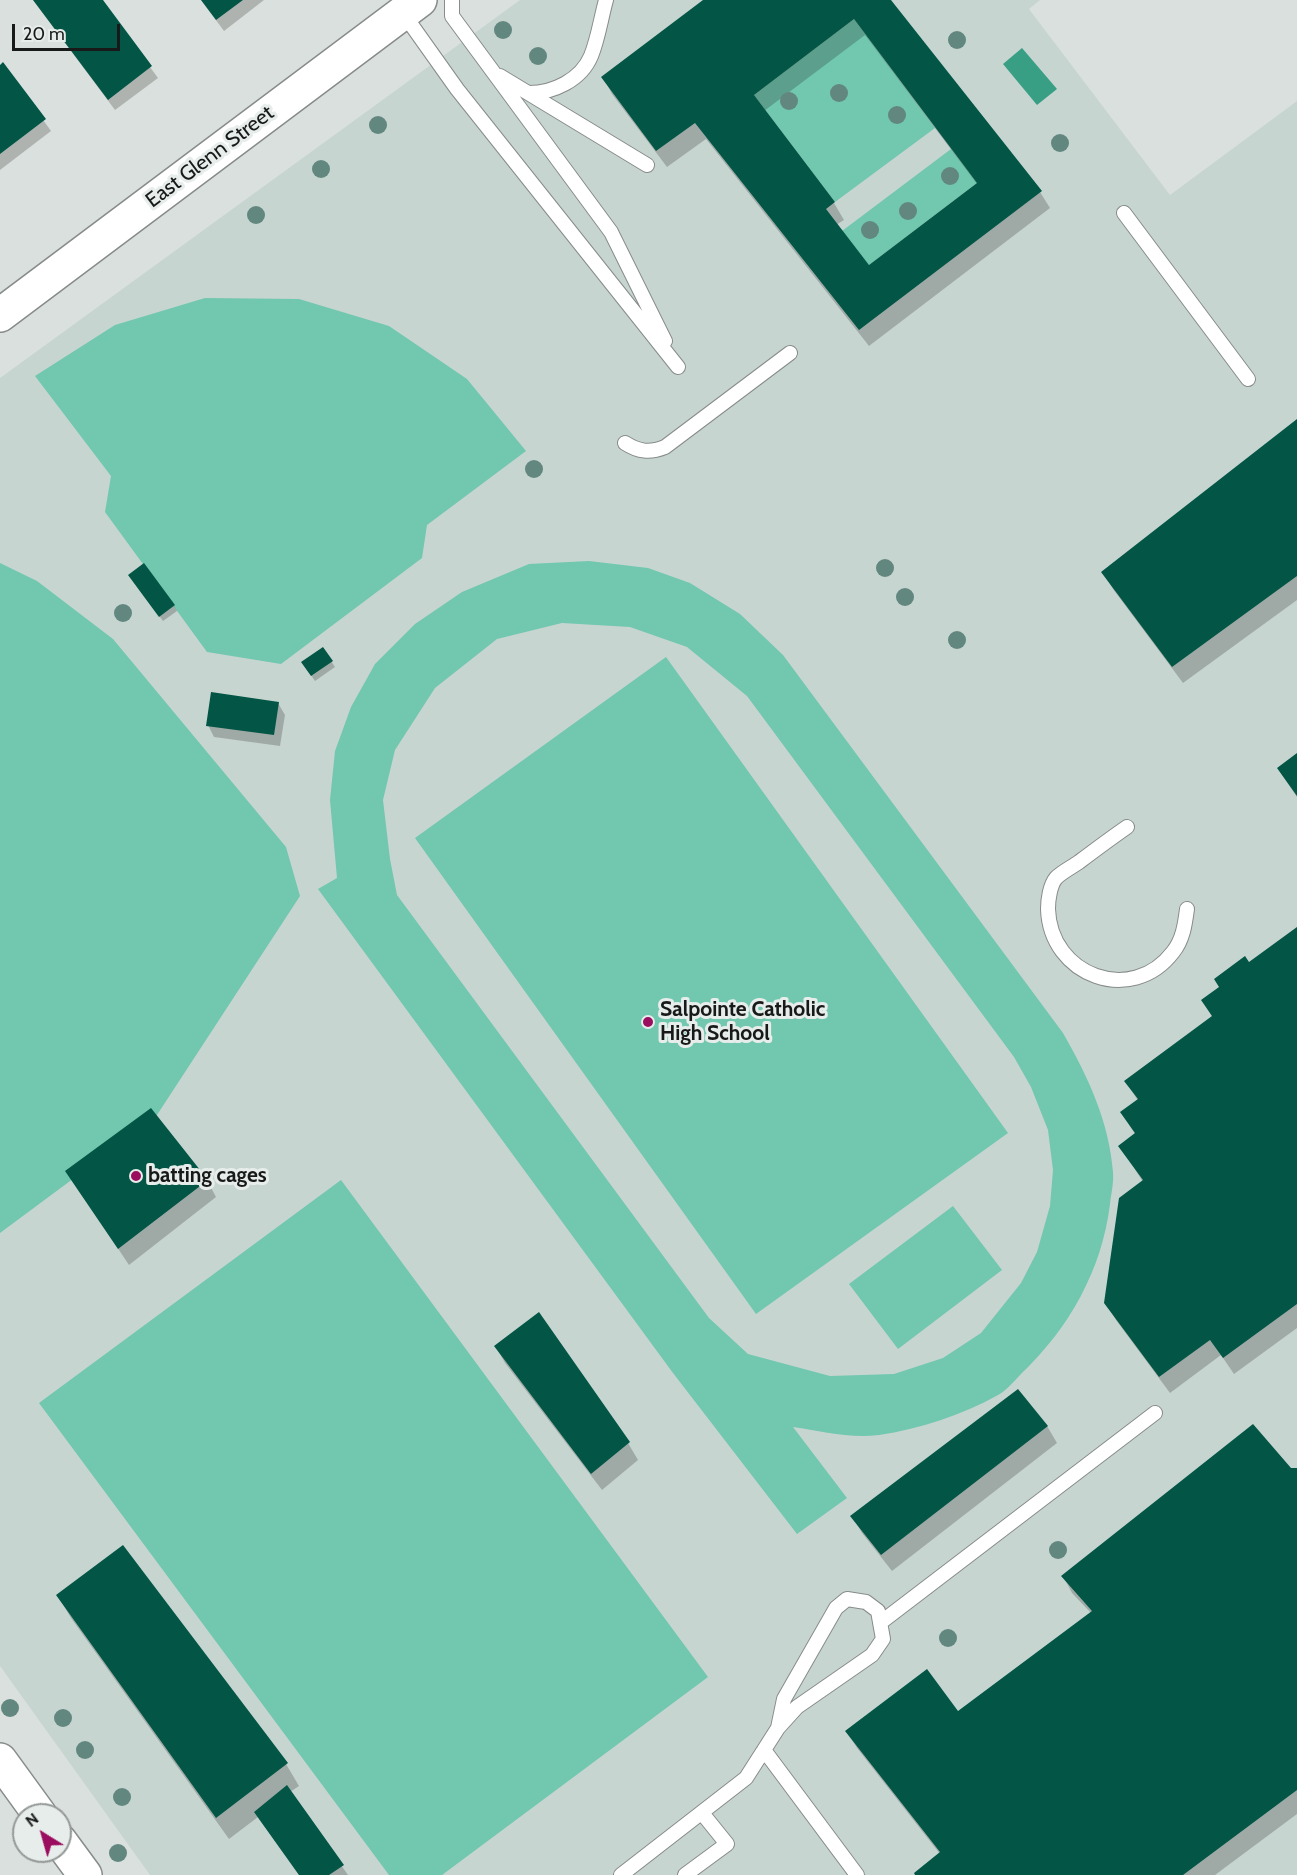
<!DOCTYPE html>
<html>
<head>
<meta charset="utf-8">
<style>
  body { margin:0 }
  #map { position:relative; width:1297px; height:1875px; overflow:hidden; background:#dae0dd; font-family:Cabin,sans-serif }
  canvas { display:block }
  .north { position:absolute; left:12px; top:1803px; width:60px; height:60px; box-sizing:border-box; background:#e7edeb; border:2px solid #949997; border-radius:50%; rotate:323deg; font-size:16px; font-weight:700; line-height:24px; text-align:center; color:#181a19 }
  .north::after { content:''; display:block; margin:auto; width:21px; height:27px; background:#9b0e5f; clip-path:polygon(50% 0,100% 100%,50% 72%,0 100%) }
  .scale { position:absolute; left:12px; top:24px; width:108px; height:27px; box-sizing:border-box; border:3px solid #181a19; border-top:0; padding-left:8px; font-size:18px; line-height:21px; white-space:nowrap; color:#181a19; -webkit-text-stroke:4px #e7edeb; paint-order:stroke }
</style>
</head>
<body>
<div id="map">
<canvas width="1297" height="1875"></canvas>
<div class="north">N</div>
<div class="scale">20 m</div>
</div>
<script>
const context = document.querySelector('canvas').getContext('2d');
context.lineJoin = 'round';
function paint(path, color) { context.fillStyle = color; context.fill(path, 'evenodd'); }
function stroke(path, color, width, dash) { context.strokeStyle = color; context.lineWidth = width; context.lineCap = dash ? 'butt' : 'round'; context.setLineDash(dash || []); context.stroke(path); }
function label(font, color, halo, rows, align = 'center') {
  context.font = font + ' Cabin,sans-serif'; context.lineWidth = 6; context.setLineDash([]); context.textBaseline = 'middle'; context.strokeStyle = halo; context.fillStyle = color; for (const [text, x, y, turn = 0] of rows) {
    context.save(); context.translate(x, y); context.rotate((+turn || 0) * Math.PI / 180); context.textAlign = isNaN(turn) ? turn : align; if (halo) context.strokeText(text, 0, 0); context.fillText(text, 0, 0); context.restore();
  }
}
paint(new Path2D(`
  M520,0H1040L1029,9L1170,195L1297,101V1875H150L0,1666V378Z`), '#c7d5d1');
paint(new Path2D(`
  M854,19L935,128L835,202L754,95Z
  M951,149L977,183L869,265L842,231Z
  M205,298L299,299L389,326L467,379L526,451L427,525L422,558L281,664L207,652L105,512L111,476L35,376L115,325Z
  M589,561L648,568L690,583L740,614L783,655L1063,1033C1088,1077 1109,1121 1113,1172C1114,1183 1111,1194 1110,1204C1102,1270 1069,1328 1022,1373C1015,1380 1007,1390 998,1395C963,1415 919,1429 879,1435C850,1439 821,1431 793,1427L847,1498L797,1534L673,1373L318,889L337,878L330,800L335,751L351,707L375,664L415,624L462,592L529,564ZM562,623L630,627L687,647L747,696L1014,1057L1031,1087L1048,1130L1053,1170L1050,1206L1037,1252L1021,1283L981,1333L943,1358L894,1374L830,1376L748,1354L709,1318L397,895L390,859L383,800L395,750L435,688L497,639Z
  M0,563L37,581L113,639L286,847L300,896L155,1118L0,1233Z
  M666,657L1008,1133L756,1314L415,838Z
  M341,1180L708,1677L442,1875H389L39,1403Z
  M953,1206L1002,1270L898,1349L849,1284Z`), '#72c7af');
paint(new Path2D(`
  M1022,48L1057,89L1037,105L1003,64Z`), '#389f85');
paint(new Path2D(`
  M33,0H101L158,78L115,110Z
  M201,0H264L224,31Z
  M705,0H890L1040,192L1050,208L869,346L706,139L667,167L612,94L603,77ZM865,35L977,184L868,267L836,225L844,220L834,203L764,111Z
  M3,64L51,131L0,170V66Z
  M1297,421V600L1183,683L1113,589L1103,572Z
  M133,581L174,606L177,611L163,621Z
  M323,649L335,667L315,681L306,668Z
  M278,703L285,715L280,746L214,737L208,725Z
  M1297,754V797L1278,769Z
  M1297,929V1328L1234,1374L1221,1355L1170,1393L1116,1320L1106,1303L1143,1182L1120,1146L1135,1134L1121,1112L1138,1101L1126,1081L1213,1018L1203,1001Z
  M67,1172L207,1180L216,1197L129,1265Z
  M496,1347L628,1443L638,1460L602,1490L505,1363Z
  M1047,1426L1057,1443L892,1571L862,1533L852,1516Z
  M1290,1469H1297V1814L1215,1875H916L940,1854L857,1748L847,1732L958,1714L1091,1613L1072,1593L1063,1576Z
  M58,1596L286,1764L299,1786L290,1792L348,1875H299L258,1817L229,1839L71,1618Z`), '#0003');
paint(new Path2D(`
  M33,0H103L152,66L108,100Z
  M201,0H243L216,20Z
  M703,0H891L1042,191L859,330L695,123L656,151L601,77ZM854,19L977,183L869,265L826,209L835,202L754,95Z
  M3,62L46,119L0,154V65Z
  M1297,419V576L1172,667L1101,572Z
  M144,563L175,605L159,617L128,575Z
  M323,647L333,661L311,676L301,662Z
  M211,692L279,702L274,735L206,726Z
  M1297,753V796L1277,768Z
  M1297,927V1304L1223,1358L1210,1340L1159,1377L1104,1303L1119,1198L1143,1180L1118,1146L1135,1133L1120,1112L1138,1099L1124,1081L1212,1016L1201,1000L1219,987L1214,979L1245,956L1249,962Z
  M151,1108L208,1180L118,1249L65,1171Z
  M539,1312L630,1442L591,1474L494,1346Z
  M1018,1389L1048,1426L881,1555L850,1516Z
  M1253,1424L1291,1468H1297V1790L1183,1875H915L914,1873L940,1852L845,1731L927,1669L958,1711L1092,1611L1061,1576Z
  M123,1545L288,1763L216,1818L56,1595Z
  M287,1785L344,1865L329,1875H299L254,1812Z`), '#035645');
const lane = new Path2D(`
  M452,0V16L611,232L665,341
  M403,13L457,89L678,367
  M500,76L647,165
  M529,93C553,93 581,80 591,56C598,39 601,18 606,0
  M1124,213L1248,379
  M625,443C639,452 650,453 665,447L790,353
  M1127,827C1111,838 1095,850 1079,862C1072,867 1062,872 1056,878C1050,885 1048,900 1048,909C1050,976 1132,1006 1173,952C1183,940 1185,924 1187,909
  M880,1623L1155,1413
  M764,1750L857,1875
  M621,1875L746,1778L778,1728L797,1707L872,1655L883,1639L878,1611L866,1602L847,1599L836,1608L784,1699L778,1728
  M685,1875L727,1844L702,1813`);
const secondary = new Path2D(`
  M0,315L420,0
  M0,1760L40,1815
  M60,1841L85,1875`);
stroke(lane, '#878c8a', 16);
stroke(secondary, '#878c8a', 36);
stroke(lane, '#fff', 14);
stroke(secondary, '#fff', 33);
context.fillStyle = '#62877f';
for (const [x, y] of [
  [503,30],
  [957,40],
  [538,56],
  [839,93],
  [789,101],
  [897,115],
  [378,125],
  [1060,143],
  [321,169],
  [950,176],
  [908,211],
  [256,215],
  [870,230],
  [534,469],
  [885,568],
  [905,597],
  [123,613],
  [957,640],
  [1058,1550],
  [948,1638],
  [10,1708],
  [63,1718],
  [85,1750],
  [122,1797],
  [118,1853]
]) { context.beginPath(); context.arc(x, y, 9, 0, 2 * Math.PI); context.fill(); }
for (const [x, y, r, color] of [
  [648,1022,6,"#9b0e5f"],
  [136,1176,6,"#9b0e5f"]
]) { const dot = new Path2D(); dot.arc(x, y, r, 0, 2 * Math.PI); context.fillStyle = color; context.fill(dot); stroke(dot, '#e7edeb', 2); }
label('21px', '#181a19', '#e7edeb', [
  ["East Glenn Street",210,157,-37]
]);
label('bold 21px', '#181a19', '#e7edeb', [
  ["Salpointe Catholic",660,1010],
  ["High School",660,1034],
  ["batting cages",148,1176]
], 'left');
</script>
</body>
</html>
